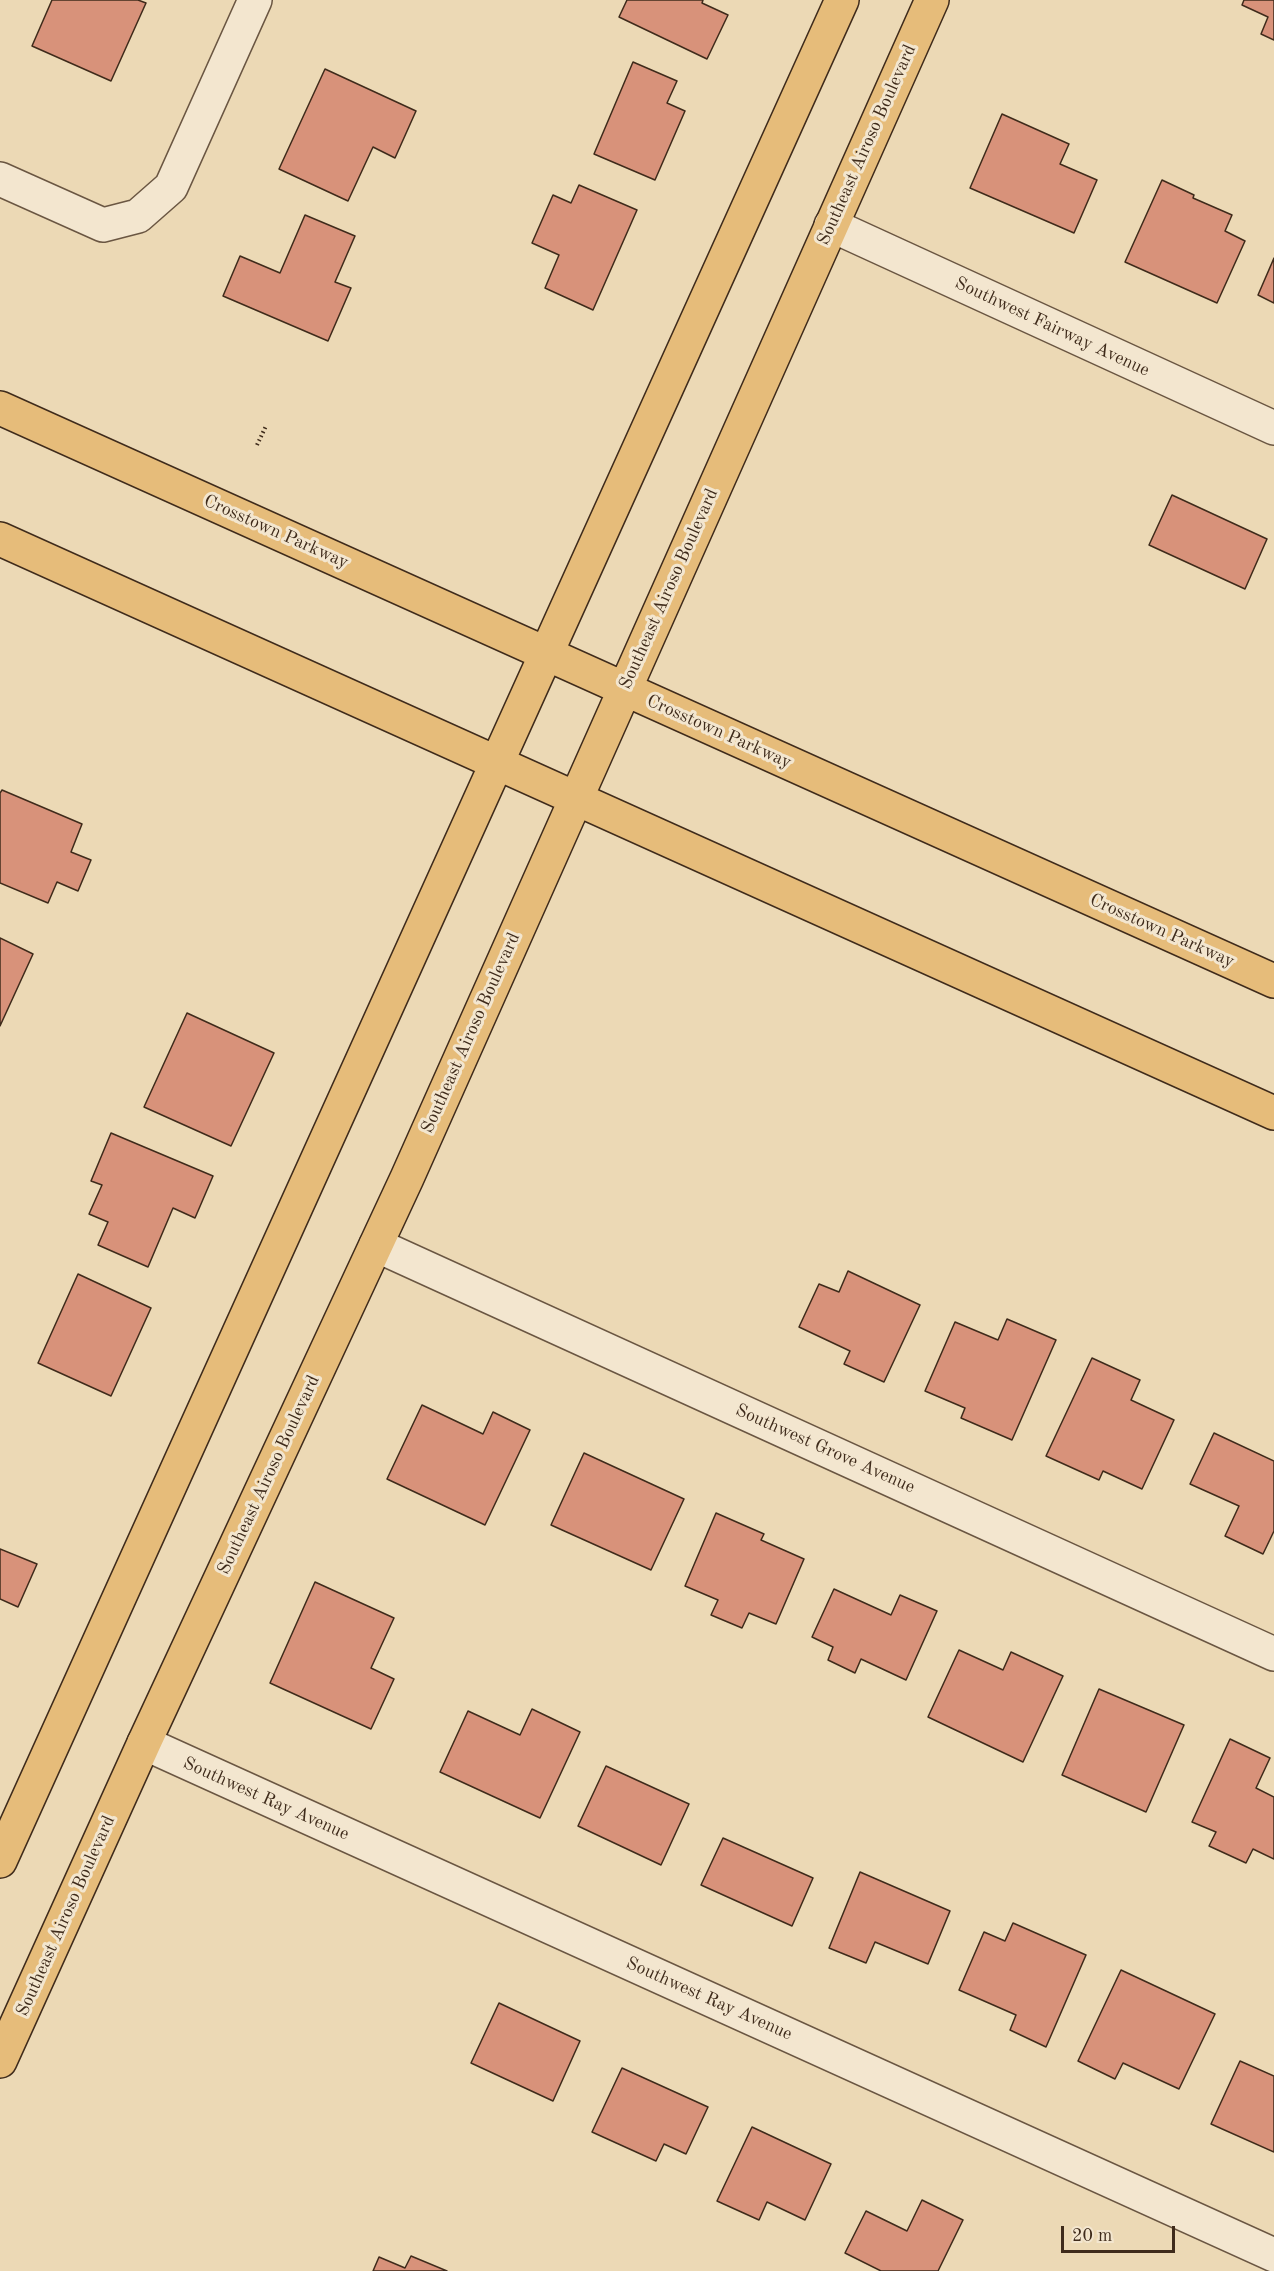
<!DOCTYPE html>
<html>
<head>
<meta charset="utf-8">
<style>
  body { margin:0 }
  #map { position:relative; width:1274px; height:2271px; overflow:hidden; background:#ecd9b5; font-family:"Old Standard TT",serif }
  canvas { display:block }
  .scale { position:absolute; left:1061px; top:2226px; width:114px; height:27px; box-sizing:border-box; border:3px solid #3f2b1b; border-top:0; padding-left:8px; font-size:18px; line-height:21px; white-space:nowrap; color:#3f2b1b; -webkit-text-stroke:4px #f3e6cf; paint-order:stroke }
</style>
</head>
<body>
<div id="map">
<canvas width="1274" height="2271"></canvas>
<div class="scale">20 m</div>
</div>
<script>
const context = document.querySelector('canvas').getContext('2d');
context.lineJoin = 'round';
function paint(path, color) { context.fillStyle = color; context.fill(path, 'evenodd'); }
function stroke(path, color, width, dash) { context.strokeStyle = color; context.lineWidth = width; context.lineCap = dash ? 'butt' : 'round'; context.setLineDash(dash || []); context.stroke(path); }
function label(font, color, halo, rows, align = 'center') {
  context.font = font + ' "Old Standard TT",serif'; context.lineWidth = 6; context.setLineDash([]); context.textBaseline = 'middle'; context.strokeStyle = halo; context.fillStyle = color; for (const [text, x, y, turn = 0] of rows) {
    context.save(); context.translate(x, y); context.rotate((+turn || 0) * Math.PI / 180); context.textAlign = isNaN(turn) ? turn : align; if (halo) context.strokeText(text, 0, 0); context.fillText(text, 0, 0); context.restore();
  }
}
const building = new Path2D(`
  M52,0H138L146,3L111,81L32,46Z
  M627,0H703L702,3L728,15L707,59L619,17Z
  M1244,0H1274V40L1261,34L1268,17L1242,5Z
  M633,62L677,81L667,103L685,111L655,180L594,154Z
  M325,69L416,111L395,158L373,147L348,201L279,169Z
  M1002,114L1069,144L1060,164L1097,180L1074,233L970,188Z
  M1162,180L1194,195L1193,198L1232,215L1225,231L1245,241L1217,303L1125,262Z
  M579,185L637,210L593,310L545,288L559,255L532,243L553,195L571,203Z
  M305,215L355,236L335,282L351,288L328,341L223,296L240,256L280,273Z
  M1274,258V303L1258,295Z
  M1172,495L1267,539L1245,589L1149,545Z
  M2,790L82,824L71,852L91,860L78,891L57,882L48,903L0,883V793Z
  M0,938L33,954L0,1026Z
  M187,1013L274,1053L231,1146L144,1107Z
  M111,1133L213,1176L195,1218L173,1208L148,1267L98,1245L108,1222L89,1214L102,1185L91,1181Z
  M848,1271L920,1305L884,1382L844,1364L850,1351L799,1327L819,1284L839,1292Z
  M78,1274L151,1308L111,1396L38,1363Z
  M1007,1319L1056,1340L1012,1440L961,1418L965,1408L925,1391L955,1322L998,1340Z
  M1092,1358L1140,1380L1131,1400L1174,1420L1142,1489L1103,1471L1099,1480L1046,1456Z
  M422,1405L483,1434L493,1412L530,1430L485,1525L387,1479Z
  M1214,1433L1274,1461V1531L1263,1554L1225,1536L1239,1506L1190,1484Z
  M584,1453L684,1499L651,1570L551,1525Z
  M716,1513L764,1534L761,1540L804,1559L776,1624L749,1613L742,1628L711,1615L718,1600L685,1586Z
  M0,1549L37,1564L18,1607L0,1599Z
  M315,1582L394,1618L371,1668L394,1679L371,1729L270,1683Z
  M834,1589L891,1615L900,1595L937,1611L906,1680L861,1659L855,1673L828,1660L833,1647L812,1637Z
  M959,1650L1003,1670L1011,1652L1063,1676L1023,1762L928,1717Z
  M1099,1689L1184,1725L1146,1812L1062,1775Z
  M532,1709L580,1732L540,1818L440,1772L468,1711L520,1735Z
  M1230,1739L1270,1758L1256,1788L1274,1797V1859L1253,1849L1246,1863L1209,1846L1216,1832L1192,1822Z
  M606,1766L689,1804L661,1865L578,1826Z
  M723,1838L813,1878L792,1926L701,1885Z
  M860,1872L950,1911L928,1964L875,1942L866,1963L829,1948Z
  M1013,1923L1086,1955L1046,2047L1010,2030L1016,2015L959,1990L984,1932L1005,1941Z
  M1121,1970L1215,2014L1179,2089L1123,2063L1115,2079L1078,2061Z
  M499,2003L580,2041L553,2101L471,2063Z
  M1240,2061L1274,2076V2152L1211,2124Z
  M622,2068L708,2107L686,2154L664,2144L656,2161L592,2132Z
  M752,2127L831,2164L805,2220L767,2202L759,2220L717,2201Z
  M922,2200L963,2220L938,2271H881L845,2253L866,2211L907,2231Z
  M411,2256L447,2271H373L379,2257L405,2268Z`);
paint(building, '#d8927a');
stroke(building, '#3f2b1b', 1.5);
const minor = new Path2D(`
  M0,179L103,225L138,216L171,187L255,0
  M831,225L1274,428
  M376,1245L1274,1654
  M144,1743L1274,2255`);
const major = new Path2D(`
  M0,408L1274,981
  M0,539L1274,1113
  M0,1861L842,0
  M0,2061L144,1743L407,1178L932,0`);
stroke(minor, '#6a5642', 36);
stroke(major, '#3f2b1b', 36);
stroke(new Path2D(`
  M257,445L266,426`), '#3f2b1b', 4, [1.5, 3]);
stroke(minor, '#f3e6cf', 33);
stroke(major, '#e6bc7a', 33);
label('18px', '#3f2b1b', '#f3e6cf', [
  ["Southeast Airoso Boulevard",867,145,-66],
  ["Southwest Fairway Avenue",1052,327,25],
  ["Crosstown Parkway",276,532,24],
  ["Southeast Airoso Boulevard",669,589,-66],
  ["Crosstown Parkway",719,732,24],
  ["Crosstown Parkway",1162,931,24],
  ["Southeast Airoso Boulevard",471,1033,-66],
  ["Southwest Grove Avenue",825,1449,24],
  ["Southeast Airoso Boulevard",269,1475,-65],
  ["Southwest Ray Avenue",266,1799,24],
  ["Southeast Airoso Boulevard",66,1916,-66],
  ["Southwest Ray Avenue",709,1999,24]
]);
</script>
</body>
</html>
